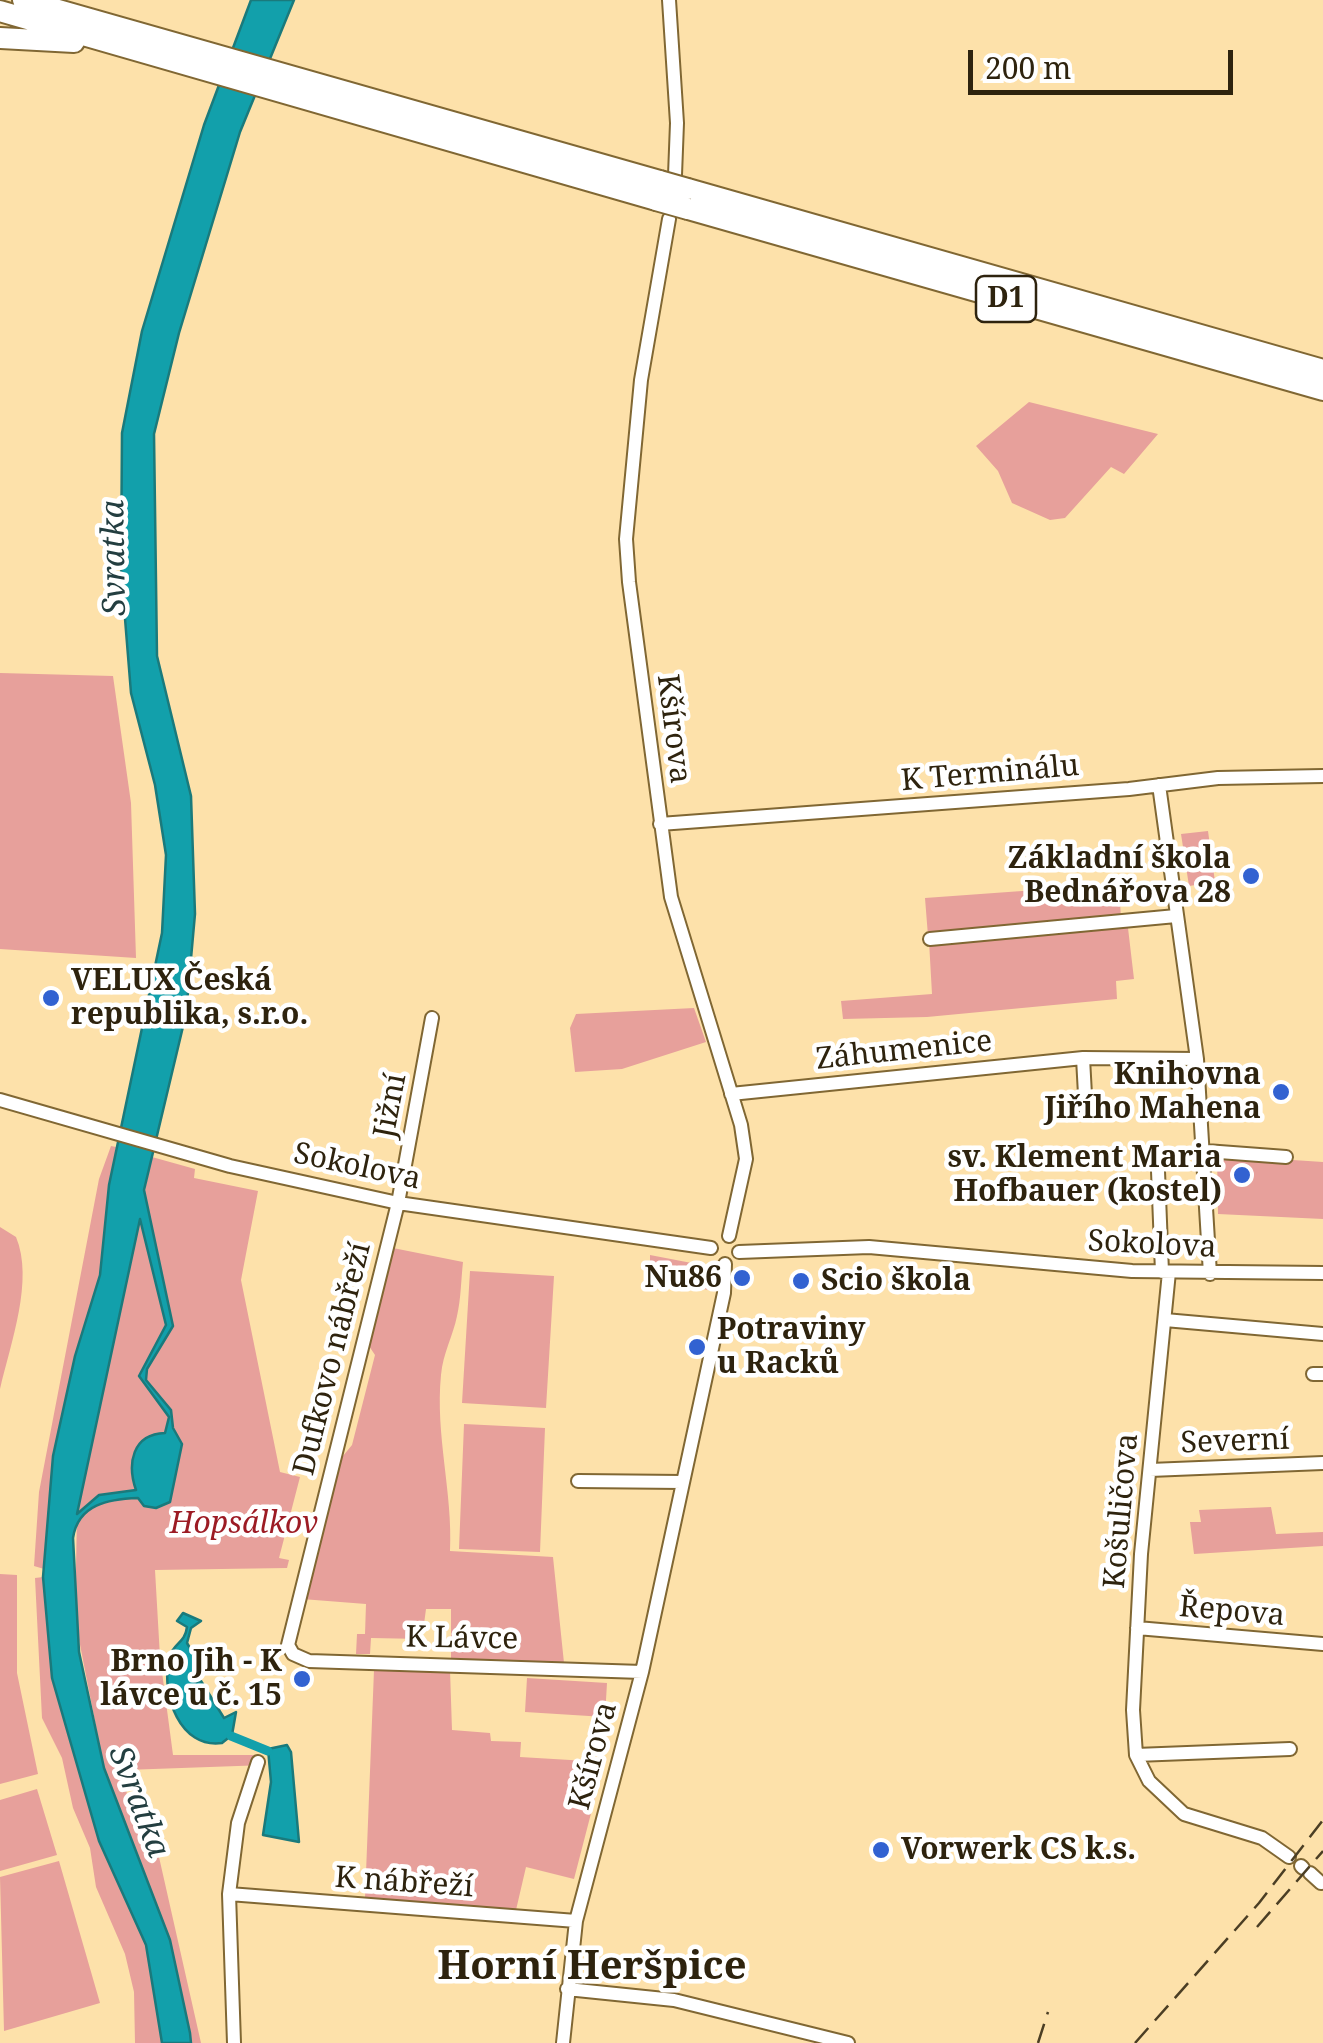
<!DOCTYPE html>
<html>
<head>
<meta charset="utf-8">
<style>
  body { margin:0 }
  #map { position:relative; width:1323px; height:2043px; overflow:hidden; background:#fde1aa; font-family:"Noto Serif",serif }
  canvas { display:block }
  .scale { position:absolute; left:968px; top:50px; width:265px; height:45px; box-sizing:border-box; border:5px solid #2e230e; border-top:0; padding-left:12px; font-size:30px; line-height:35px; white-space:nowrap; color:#2e230e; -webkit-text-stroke:8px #fff; paint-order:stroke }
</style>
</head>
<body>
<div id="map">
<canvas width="1323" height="2043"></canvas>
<div class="scale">200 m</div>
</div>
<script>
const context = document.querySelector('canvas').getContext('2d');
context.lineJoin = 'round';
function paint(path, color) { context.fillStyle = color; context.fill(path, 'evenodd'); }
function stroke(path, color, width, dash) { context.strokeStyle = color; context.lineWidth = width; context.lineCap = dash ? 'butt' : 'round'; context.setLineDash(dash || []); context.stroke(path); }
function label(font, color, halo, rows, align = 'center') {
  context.font = font + ' "Noto Serif",serif'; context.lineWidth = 9; context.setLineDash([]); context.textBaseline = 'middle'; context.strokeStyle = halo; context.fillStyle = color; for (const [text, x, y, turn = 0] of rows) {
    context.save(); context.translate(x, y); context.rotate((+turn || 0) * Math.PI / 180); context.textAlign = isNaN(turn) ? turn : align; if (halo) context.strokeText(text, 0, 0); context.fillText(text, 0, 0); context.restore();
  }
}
paint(new Path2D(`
  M1029,402L1158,434L1124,474L1111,467L1065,518L1050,520L1012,503L998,471L976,446Z
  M0,673L113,676L131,803L136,958L0,949Z
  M1208,831L1215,882L1189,886L1181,834Z
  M1119,884L1121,919L928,936L925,898Z
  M1128,928L1134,979L1116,981L1117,999L927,1017L843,1019L841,1001L932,994L929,941Z
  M694,1008L706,1042L622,1069L575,1072L570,1028L576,1014Z
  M111,1146L116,1147L100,1275L75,1356L53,1456L44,1569L34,1566L39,1492L99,1179Z
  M1217,1155L1323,1162V1219L1218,1214Z
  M152,1157L195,1169L194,1178L258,1191L241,1280L280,1472L300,1477L279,1558L289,1560L287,1568L155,1570L160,1657L173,1755H259L266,1765L125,1770L127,1797H132L151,1858L159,1857L201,2043H191L170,1940L104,1768L75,1619L77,1515Z
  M0,1227L16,1237C34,1280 11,1342 0,1389Z
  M393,1248L463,1262C461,1280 461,1299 457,1316C453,1336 443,1353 441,1375C435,1435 453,1493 450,1551L553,1557L564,1663L451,1660V1609H426L422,1639L371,1638L370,1654H356L357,1634H365L366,1604L302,1599L338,1462L352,1445L375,1355L369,1346Z
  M650,1255L702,1265L713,1276V1291L650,1278Z
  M470,1271L554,1276L546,1408L462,1403Z
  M464,1424L545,1428L540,1552L459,1549Z
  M1271,1507L1276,1534L1323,1532V1546L1194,1554L1190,1522H1201L1199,1510Z
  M0,1574L17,1575V1673L38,1774L0,1784Z
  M43,1577L52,1678L99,1841L146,1945L162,2043H135L134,1992L125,1954L96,1887L90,1848L73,1808L62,1758L42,1718L35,1578Z
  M378,1668L450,1670L452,1730L490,1733L491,1741L521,1742L520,1757L587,1761L586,1767L602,1771L574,1879L526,1867L516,1910L365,1898L374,1670Z
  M527,1678L607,1683L605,1717L525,1712Z
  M37,1789L57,1855L0,1871V1800Z
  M59,1861L100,2003L4,2031L0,1877Z`), '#e7a09b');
const water = new Path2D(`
  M251,0H294L240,132L179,333L154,434L157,656L191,796L195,914L186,1014L144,1190L173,1326L147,1369L146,1380L171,1410L173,1428L182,1444L170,1502L156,1508L144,1506L138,1498C109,1499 78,1504 73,1538L79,1652L104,1768L170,1940L190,2033L191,2043H162L146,1945L99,1841L52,1678L43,1577L53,1456L75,1356L100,1275L109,1185L162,933L166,855L155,785L131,693L121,569L122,433L142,331L204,125ZM140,1219L166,1325L139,1376L169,1417L165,1433C132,1434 127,1464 136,1490L99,1495L77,1514Z
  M183,1613L201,1621L191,1628L187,1643L197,1660L195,1682L201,1681L224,1718L236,1712L232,1735L222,1743C180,1749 161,1695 169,1660C172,1643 185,1644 187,1627L177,1621Z
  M287,1745L291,1752L299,1842L263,1835L271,1782L268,1749Z`);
paint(water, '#12a0ab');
stroke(water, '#1a7a7c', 2.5);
stroke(new Path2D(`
  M231,1736L268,1751`), '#12a0ab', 9);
const minor = new Path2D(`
  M669,0L677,123L675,175
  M669,219L641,380L626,539L629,582L671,897L741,1125L746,1159L729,1236
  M1159,785L1197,1059L1210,1274
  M660,824L1129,789L1218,778L1323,776
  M930,939L1176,916
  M432,1018L398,1203L288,1645L293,1654L309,1661L642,1672
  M1083,1058L1086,1113
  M731,1094L1083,1058L1197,1059
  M0,1100L230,1166L398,1203L711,1248
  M1206,1151L1286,1157
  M1158,1171L1162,1272
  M739,1252L869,1247L1132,1271L1323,1273
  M1169,1272L1141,1554L1133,1710L1136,1755L1149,1781L1184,1814L1262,1838L1289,1857
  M1165,1320L1323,1334
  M1313,1374H1323
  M1150,1470L1323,1463
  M578,1481L683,1482
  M1137,1628L1323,1644
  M1136,1755L1290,1749
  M1301,1866L1303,1868
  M1310,1873L1321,1883
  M229,1894L576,1921
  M567,1989L674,2000L848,2043
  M234,2043L229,1894L238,1823L258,1762
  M563,2043L576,1921L642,1672L724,1293L725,1264`);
const highway = new Path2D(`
  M23,0L660,181
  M0,11L656,200
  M0,38L74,42
  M688,189L1323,370
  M688,209L1323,390`);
stroke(minor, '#806733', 16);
stroke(highway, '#806733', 24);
stroke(minor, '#fff', 12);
stroke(highway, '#fff', 20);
stroke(new Path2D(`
  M1257,1927L1323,1851
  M1038,2043L1048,2012
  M1135,2043L1259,1903L1323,1820`), '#4b3e24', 2.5, [20, 10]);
const highwayBridge = new Path2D(`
  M660,181L688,189
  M656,200L688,209`);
stroke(highwayBridge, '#806733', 24, []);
stroke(highwayBridge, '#fff', 20);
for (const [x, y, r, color] of [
  [1251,876,10,"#3262d1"],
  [51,998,10,"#3262d1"],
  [1281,1092,10,"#3262d1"],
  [1242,1175,10,"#3262d1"],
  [742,1278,10,"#3262d1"],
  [801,1281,10,"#3262d1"],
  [697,1347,10,"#3262d1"],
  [302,1679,10,"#3262d1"],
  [881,1850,10,"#3262d1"]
]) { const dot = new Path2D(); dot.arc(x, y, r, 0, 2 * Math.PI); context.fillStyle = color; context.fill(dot); stroke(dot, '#fff', 4); }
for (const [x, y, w] of [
  [1006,299,60]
]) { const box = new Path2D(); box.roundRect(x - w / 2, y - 23, w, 46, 8); context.fillStyle = '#fff'; context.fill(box); stroke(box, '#2e230e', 2.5); }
label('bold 28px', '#2e230e', null, [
  ["D1",1006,299]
]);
label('30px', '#2e230e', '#fff', [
  ["Kšírova",673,729,83],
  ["K Terminálu",990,774,-5],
  ["Záhumenice",904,1051,-6],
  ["Jižní",391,1106,-79],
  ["Sokolova",357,1167,12],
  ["Sokolova",1152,1245,3],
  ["Dufkovo nábřeží",333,1359,-76],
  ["Severní",1235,1442,-2],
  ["Košuličova",1122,1511,-85],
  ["Řepova",1232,1612,5],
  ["K Lávce",462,1639,1],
  ["Kšírova",594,1756,-75],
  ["K nábřeží",404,1883,4]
]);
label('bold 30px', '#2e230e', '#fff', [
  ["Základní škola",1231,859],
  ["Bednářova 28",1231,893],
  ["VELUX Česká",71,981,"left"],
  ["republika, s.r.o.",71,1015,"left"],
  ["Knihovna",1261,1075],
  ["Jiřího Mahena",1261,1109],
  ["sv. Klement Maria",1222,1158],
  ["Hofbauer (kostel)",1222,1192],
  ["Nu86",722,1278],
  ["Scio škola",821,1281,"left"],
  ["Potraviny",717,1330,"left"],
  ["u Racků",717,1364,"left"],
  ["Brno Jih - K",282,1662],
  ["lávce u č. 15",282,1696],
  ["Vorwerk CS k.s.",901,1850,"left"]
], 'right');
label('italic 30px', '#9c1b24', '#fff', [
  ["Hopsálkov",244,1524]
]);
label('italic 32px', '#233e40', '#fff', [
  ["Svratka",115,558,-91],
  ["Svratka",138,1802,69]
]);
label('bold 40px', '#2e230e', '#fff', [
  ["Horní Heršpice",592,1968]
]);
</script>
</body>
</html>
